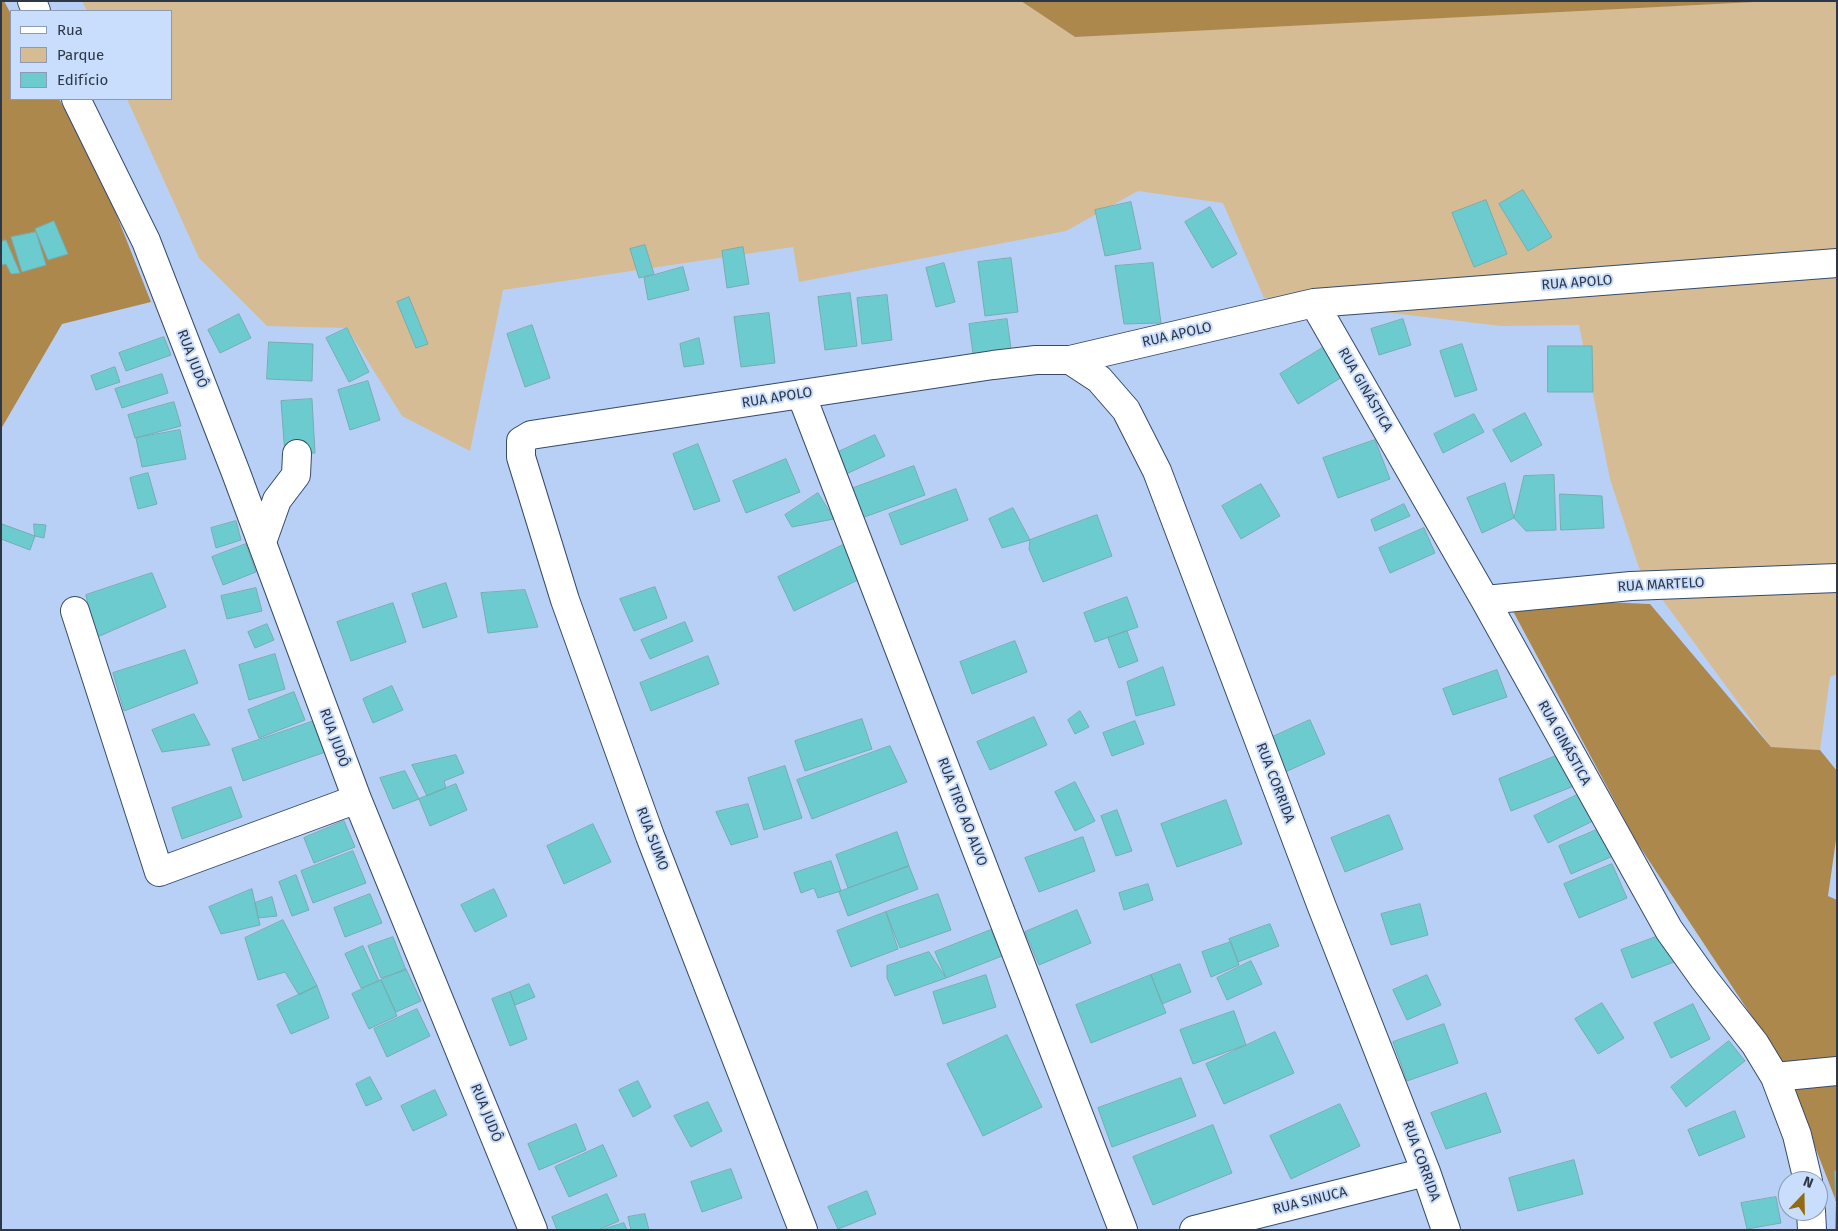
<!DOCTYPE html>
<html>
<head>
<meta charset="utf-8">
<style>
  body { margin:0 }
  #map { position:relative; width:1838px; height:1231px; overflow:hidden; background:#b8d0f6; font-family:"Fira Sans",sans-serif }
  canvas { display:block }
  .frame { position:absolute; inset:0; border:2px solid #2d3745; pointer-events:none }
  .legend { position:absolute; left:10px; top:10px; width:162px; height:90px; box-sizing:border-box; background:#c9ddfc; border:1px solid #8b9bb3; margin:0; padding:6px 9px; list-style:none; font-size:15px; color:#2d3745 }
  .legend li { display:flex; align-items:center; gap:10px; height:25px }
  .legend b { width:25px; border:1px solid #8b9bb3 }
  .north { position:absolute; left:1778px; top:1171px; width:50px; height:50px; box-sizing:border-box; background:#c9ddfc; border:1px solid #8b9bb3; border-radius:50%; rotate:21deg; font-size:14px; font-weight:700; line-height:20px; text-align:center; color:#2d3745 }
  .north::after { content:''; display:block; margin:auto; width:18px; height:22px; background:#936913; clip-path:polygon(50% 0,100% 100%,50% 72%,0 100%) }
</style>
</head>
<body>
<div id="map">
<canvas width="1838" height="1231"></canvas>
<div class="frame"></div>
<ul class="legend">
<li><b style="height:6px;background:#fff"></b>Rua</li>
<li><b style="height:14px;background:#d6bc94"></b>Parque</li>
<li><b style="height:14px;background:#6ccbcf"></b>Edifício</li>
</ul>
<div class="north">N</div>
</div>
<script>
const context = document.querySelector('canvas').getContext('2d');
context.lineJoin = 'round';
function paint(path, color) { context.fillStyle = color; context.fill(path, 'evenodd'); }
function stroke(path, color, width, dash) { context.strokeStyle = color; context.lineWidth = width; context.lineCap = dash ? 'butt' : 'round'; context.setLineDash(dash || []); context.stroke(path); }
function label(font, color, halo, rows, align = 'center') {
  context.font = font + ' "Fira Sans",sans-serif'; context.lineWidth = 4; context.setLineDash([]); context.textBaseline = 'middle'; context.strokeStyle = halo; context.fillStyle = color; for (const [text, x, y, turn = 0] of rows) {
    context.save(); context.translate(x, y); context.rotate((+turn || 0) * Math.PI / 180); context.textAlign = isNaN(turn) ? turn : align; if (halo) context.strokeText(text, 0, 0); context.fillText(text, 0, 0); context.restore();
  }
}
paint(new Path2D(`
  M82,1H1021L1075,37L1672,1H1837V674L1830,677L1820,750L1771,747L1639,568L1610,479L1579,325L1501,326L1264,298L1223,203L1138,191L1066,231L799,282L793,247L503,290L470,451L402,416L347,328L267,326L199,258L127,99H171V11H87Z`), '#d6bc94');
paint(new Path2D(`
  M1,1H4L11,14V99H59L100,173L151,302L62,324L1,429Z
  M1021,1H1774L1075,37Z
  M1506,598L1650,604L1771,747L1820,750L1837,771V833L1828,896L1837,900V1230H1835L1836,1201L1782,1062L1636,841Z`), '#ad884c');
const building = new Path2D(`
  M1523,190L1552,237L1528,251L1499,204Z
  M1486,200L1507,254L1474,267L1452,213Z
  M1131,202L1141,249L1105,256L1095,210Z
  M1210,207L1237,254L1212,268L1185,222Z
  M54,221L68,254L48,260L35,229Z
  M36,232L46,265L22,272L11,237Z
  M6,240L20,273L11,274L6,264L1,265V242Z
  M645,245L654,274L639,278L630,249Z
  M743,247L749,284L727,288L722,251Z
  M1011,258L1018,312L985,316L978,262Z
  M944,263L955,302L936,307L926,268Z
  M1153,263L1161,323L1124,324L1115,266Z
  M683,267L689,290L648,300L644,278Z
  M850,293L857,346L825,350L818,297Z
  M887,295L892,340L862,344L857,298Z
  M409,297L428,344L416,348L397,302Z
  M769,313L775,363L741,367L734,317Z
  M239,314L251,338L220,353L208,330Z
  M1007,319L1012,356L974,361L969,324Z
  M1403,319L1411,345L1379,355L1371,329Z
  M532,325L550,378L525,387L507,334Z
  M347,328L369,372L349,382L326,338Z
  M164,337L171,355L126,371L119,353Z
  M699,338L704,364L684,367L680,344Z
  M269,342L313,344L312,381L267,379Z
  M1462,344L1477,390L1455,397L1440,351Z
  M1548,346H1592L1593,392H1548Z
  M1324,347L1342,377L1298,404L1280,374Z
  M115,367L120,382L96,390L91,376Z
  M162,374L168,393L122,408L115,389Z
  M368,381L380,420L350,430L338,390Z
  M312,399L315,453L285,455L281,401Z
  M174,402L181,426L135,438L128,415Z
  M1525,413L1542,445L1511,462L1493,430Z
  M1474,414L1484,432L1443,453L1434,434Z
  M180,430L186,459L142,467L136,438Z
  M875,435L885,456L844,475L834,454Z
  M1375,440L1390,479L1338,498L1323,458Z
  M698,444L720,501L694,510L673,454Z
  M786,459L800,492L746,513L733,481Z
  M914,466L925,495L859,519L848,490Z
  M148,473L157,504L138,509L130,478Z
  M1554,475L1556,530L1526,531L1514,518L1524,476Z
  M1505,483L1514,518L1482,533L1467,498Z
  M1261,484L1280,516L1241,539L1222,506Z
  M956,489L968,520L901,545L889,514Z
  M818,493L834,519L792,527L785,515Z
  M1560,494L1602,496L1604,528L1561,530Z
  M1404,504L1410,516L1375,531L1371,520Z
  M1013,508L1030,540L1002,548L989,519Z
  M1097,515L1112,556L1043,582L1029,549L1030,540Z
  M236,521L241,540L216,548L211,528Z
  M2,524L35,536L30,550L1,539Z
  M34,524L46,525L44,538L35,536Z
  M1424,528L1435,553L1390,573L1379,548Z
  M246,544L256,572L223,585L212,557Z
  M845,544L862,578L794,611L778,577Z
  M152,573L166,607L95,638L86,595Z
  M446,583L457,617L423,628L412,594Z
  M655,587L667,618L634,631L620,599Z
  M256,588L262,611L227,619L221,596Z
  M525,590L538,627L488,633L481,593Z
  M1127,597L1138,627L1095,642L1084,613Z
  M393,603L406,642L351,661L337,622Z
  M685,622L693,641L650,659L641,640Z
  M267,624L274,640L255,648L248,632Z
  M1127,631L1138,661L1119,668L1108,638Z
  M1015,641L1027,672L972,694L960,662Z
  M185,650L198,683L124,711L113,673Z
  M275,654L285,689L249,700L239,665Z
  M708,656L719,684L651,711L640,683Z
  M1163,667L1175,705L1136,716L1127,682Z
  M1497,670L1507,697L1453,715L1443,689Z
  M392,686L403,710L373,723L363,699Z
  M294,692L305,720L259,738L248,710Z
  M1080,711L1089,727L1075,734L1068,720Z
  M194,714L210,745L162,752L152,730Z
  M1034,717L1047,745L990,770L977,742Z
  M320,719L331,750L243,781L232,749Z
  M862,719L872,749L805,771L795,741Z
  M1310,720L1325,754L1283,773L1268,739Z
  M1135,721L1144,744L1112,756L1103,733Z
  M890,746L907,782L812,819L797,780Z
  M1566,752L1579,784L1511,811L1499,779Z
  M456,755L464,773L444,781L446,788L427,796L412,765Z
  M785,766L802,818L764,830L748,778Z
  M405,771L419,799L393,809L380,778Z
  M1075,782L1095,821L1075,831L1055,792Z
  M456,784L467,810L430,826L419,799Z
  M231,787L242,817L182,839L172,808Z
  M1581,793L1595,820L1548,843L1534,816Z
  M1226,800L1242,844L1177,867L1161,824Z
  M748,804L758,837L731,845L716,812Z
  M1117,810L1132,851L1116,856L1101,816Z
  M1389,815L1403,849L1345,872L1331,838Z
  M344,821L355,847L314,863L304,838Z
  M593,824L611,862L564,884L547,846Z
  M1601,828L1613,856L1571,874L1559,846Z
  M897,832L909,866L848,888L836,855Z
  M1083,837L1095,871L1039,892L1025,858Z
  M353,851L366,883L313,903L301,871Z
  M831,861L841,891L818,898L814,888L801,893L794,873Z
  M1612,864L1627,898L1579,918L1564,884Z
  M909,866L918,889L848,916L839,892Z
  M296,875L309,910L292,916L279,882Z
  M1148,884L1153,900L1124,910L1119,893Z
  M252,889L260,925L221,934L209,907Z
  M494,889L507,916L475,932L461,905Z
  M370,894L382,923L345,937L334,908Z
  M938,894L951,930L900,948L886,912Z
  M272,897L277,916L258,918L255,903Z
  M1420,904L1428,935L1391,945L1381,914Z
  M1077,910L1091,943L1039,965L1025,932Z
  M886,912L898,949L851,967L837,931Z
  M283,920L317,986L299,995L285,972L258,980L245,938Z
  M1270,924L1279,946L1238,962L1229,939Z
  M991,930L1002,956L946,978L935,952Z
  M1664,934L1674,962L1632,978L1621,950Z
  M393,937L406,970L381,978L368,946Z
  M1231,942L1239,965L1211,977L1202,952Z
  M363,946L379,981L361,988L345,954Z
  M929,952L946,978L895,996L887,978V966Z
  M1251,961L1262,984L1227,1000L1217,978Z
  M1180,964L1191,992L1162,1004L1151,975Z
  M406,969L421,1001L396,1012L381,980Z
  M986,975L996,1007L943,1024L933,992Z
  M1151,975L1166,1013L1091,1043L1076,1005Z
  M1427,975L1441,1005L1407,1020L1393,990Z
  M381,980L397,1016L369,1029L352,994Z
  M529,984L535,997L515,1005L510,992Z
  M317,986L329,1018L291,1034L277,1005Z
  M510,992L527,1039L510,1046L492,999Z
  M1602,1003L1624,1038L1598,1054L1575,1019Z
  M1693,1004L1710,1039L1671,1058L1654,1023Z
  M417,1009L430,1036L387,1057L374,1029Z
  M1234,1011L1246,1045L1193,1064L1180,1030Z
  M1444,1024L1458,1063L1407,1081L1393,1042Z
  M1275,1032L1294,1073L1224,1104L1206,1064Z
  M1007,1035L1042,1107L983,1136L947,1064Z
  M1729,1041L1745,1061L1686,1107L1671,1087Z
  M370,1077L382,1099L366,1106L356,1084Z
  M1181,1078L1196,1116L1112,1147L1098,1108Z
  M638,1081L651,1107L633,1117L619,1090Z
  M435,1090L447,1115L413,1131L401,1106Z
  M1486,1093L1501,1132L1446,1149L1431,1113Z
  M708,1102L722,1131L691,1147L674,1116Z
  M1340,1104L1360,1146L1291,1179L1270,1136Z
  M1735,1111L1745,1137L1699,1156L1688,1130Z
  M576,1124L586,1150L539,1170L528,1144Z
  M1213,1125L1232,1173L1153,1205L1133,1157Z
  M603,1145L617,1176L569,1197L555,1167Z
  M1574,1160L1583,1194L1518,1211L1509,1178Z
  M731,1169L742,1198L702,1212L691,1182Z
  M1835,1171H1837V1201H1836Z
  M867,1191L876,1214L838,1229L828,1207Z
  M607,1194L619,1221L598,1230H557L552,1217Z
  M1776,1197L1781,1223L1747,1229L1741,1203Z
  M645,1214L649,1230H631L628,1217Z
  M624,1223L627,1230H601Z`);
paint(building, '#6ccbcf');
stroke(building, '#75adaf', 1);
const street = new Path2D(`
  M32,1L36,11
  M76,99L146,241L236,473L357,799L533,1230
  M1314,303L1485,600L1669,930L1704,979L1755,1044L1775,1077L1797,1135L1808,1181
  M1070,360L1099,379L1126,410L1157,471L1322,907L1426,1172L1446,1230
  M801,394L1123,1230
  M262,542L277,500L296,475L297,454
  M1485,600L1631,586L1837,578
  M75,611L159,872L357,799
  M1775,1077L1837,1071
  M1811,1211L1812,1230
  M803,1230L650,836L565,600L521,457V441L531,435L993,365L1036,360H1070L1314,303L1837,263
  M1194,1230L1426,1172`);
stroke(street, '#364a6a', 30);
stroke(street, '#fff', 28);
label('14px', '#2d3745', '#c9ddfc', [
  ["RUA APOLO",1577,283,-4],
  ["RUA APOLO",1177,335,-13],
  ["RUA JUDÔ",192,359,69],
  ["RUA GINÁSTICA",1365,390,60],
  ["RUA APOLO",777,398,-9],
  ["RUA MARTELO",1661,585,-3],
  ["RUA JUDÔ",334,738,70],
  ["RUA GINÁSTICA",1564,743,61],
  ["RUA CORRIDA",1275,783,69],
  ["RUA TIRO AO ALVO",962,812,69],
  ["RUA SUMO",652,839,69],
  ["RUA JUDÔ",486,1113,68],
  ["RUA CORRIDA",1421,1161,70],
  ["RUA SINUCA",1310,1201,-14]
]);
</script>
</body>
</html>
